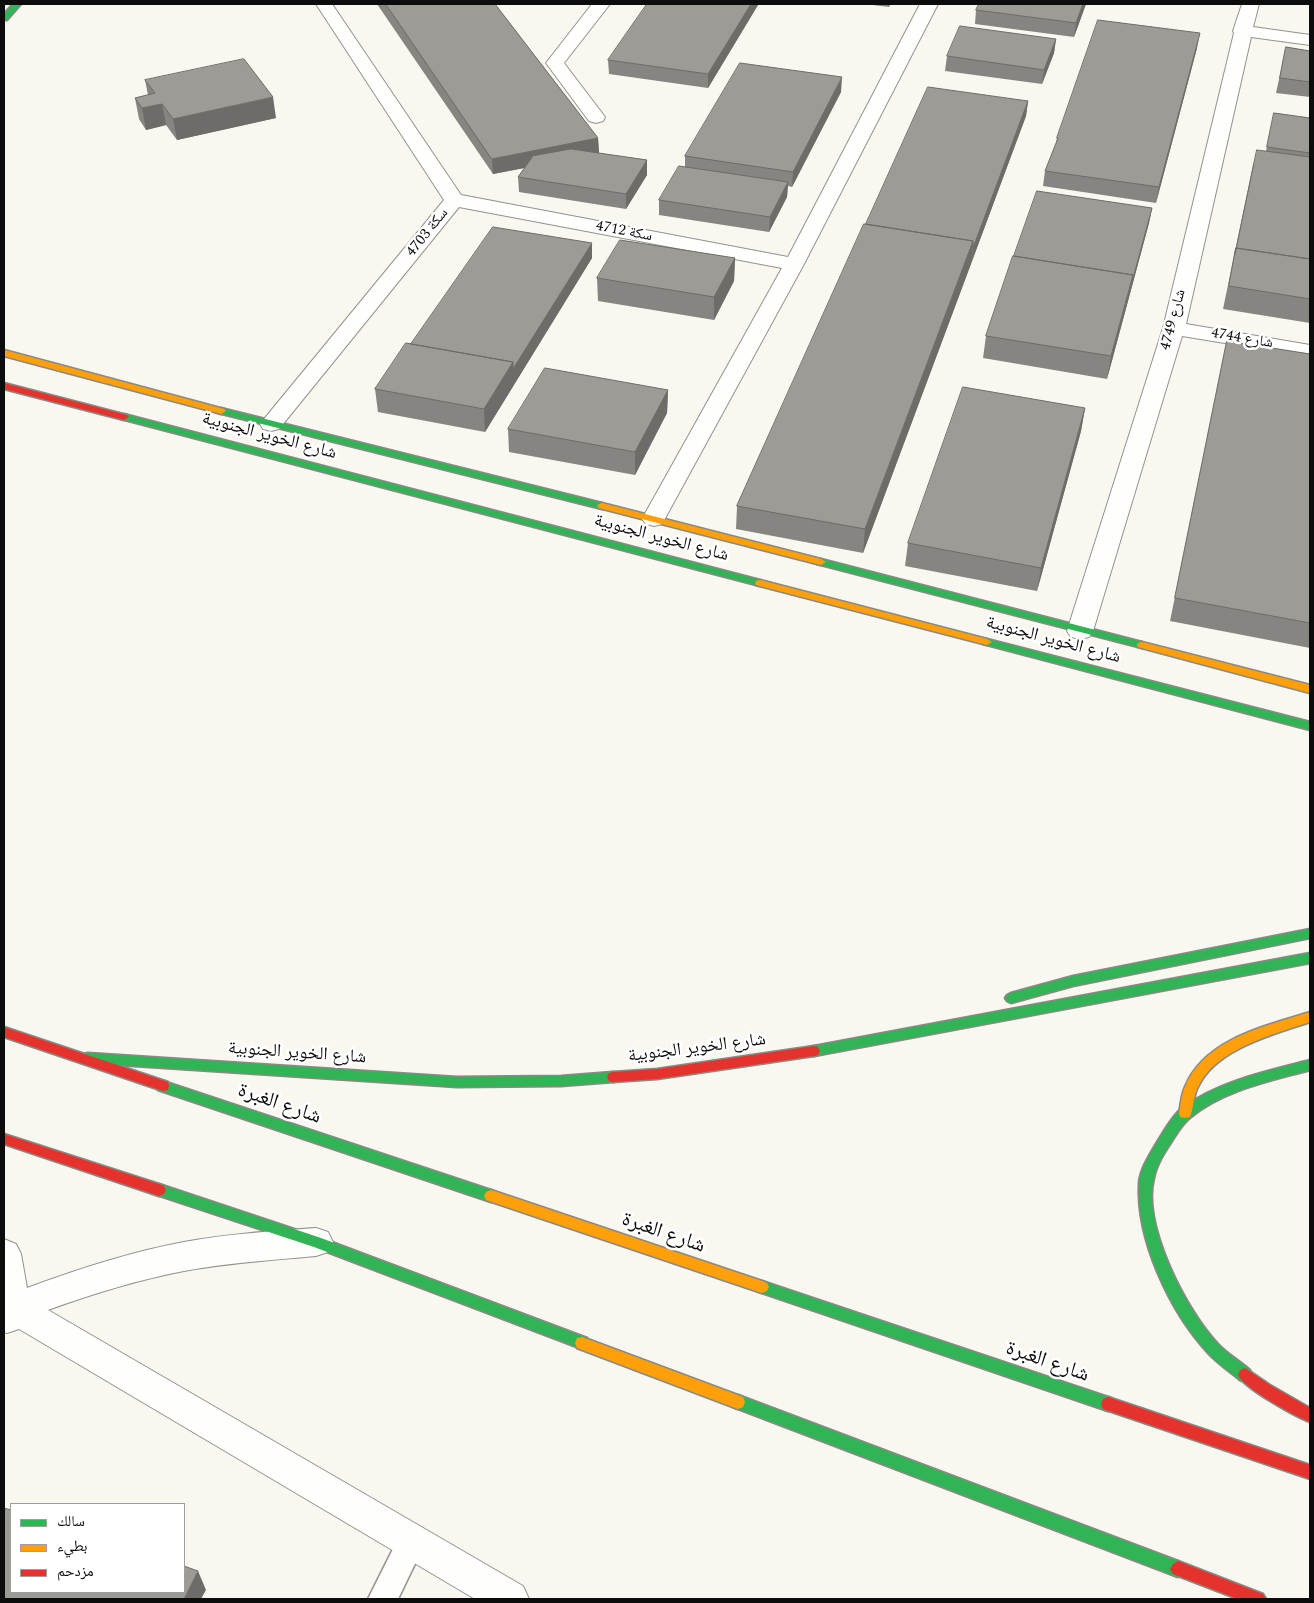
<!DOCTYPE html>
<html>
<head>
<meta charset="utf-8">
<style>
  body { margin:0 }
  #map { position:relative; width:1314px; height:1603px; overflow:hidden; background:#f9f8f0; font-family:Spectral,"Noto Naskh Arabic",serif }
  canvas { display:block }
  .frame { position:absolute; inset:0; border:5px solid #0c0c0c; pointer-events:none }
  .legend { position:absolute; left:10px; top:1503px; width:175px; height:90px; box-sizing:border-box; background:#fff; border:1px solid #9e9e9e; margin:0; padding:6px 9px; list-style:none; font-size:15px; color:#0c0c0c }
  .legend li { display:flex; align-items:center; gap:10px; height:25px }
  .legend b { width:25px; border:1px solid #9e9e9e }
</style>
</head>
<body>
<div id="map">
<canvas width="1314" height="1603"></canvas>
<div class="frame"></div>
<ul class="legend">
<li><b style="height:6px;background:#30b455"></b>سالك</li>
<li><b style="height:6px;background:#ff9f0a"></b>بطيء</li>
<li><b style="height:6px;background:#e5322d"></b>مزدحم</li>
</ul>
</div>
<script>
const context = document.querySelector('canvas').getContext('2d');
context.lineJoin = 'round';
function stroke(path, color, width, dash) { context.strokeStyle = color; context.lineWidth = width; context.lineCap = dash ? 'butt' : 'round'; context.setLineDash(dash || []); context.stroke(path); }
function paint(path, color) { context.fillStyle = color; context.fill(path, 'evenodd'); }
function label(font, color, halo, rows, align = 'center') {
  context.font = font + ' Spectral,"Noto Naskh Arabic",serif'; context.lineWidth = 5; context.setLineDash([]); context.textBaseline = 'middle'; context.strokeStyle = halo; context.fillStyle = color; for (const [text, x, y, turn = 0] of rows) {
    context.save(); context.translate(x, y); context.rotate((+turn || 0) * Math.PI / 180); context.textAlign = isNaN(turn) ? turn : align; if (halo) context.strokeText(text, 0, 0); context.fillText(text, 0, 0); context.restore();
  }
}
const lane = new Path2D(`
  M412,1527L422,1531L426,1541L398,1599H368L402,1531Z`);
const street = new Path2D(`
  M316,4H332L461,195L788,257L920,4H938L804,264L662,524L654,526L646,524L642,519L782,268L459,207L279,429L271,431L263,429L260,424L444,200Z
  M592,4H610L564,63L605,117L603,121L596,123L589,121L546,63Z
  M1242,4H1259L1253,27L1310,35V45L1251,37L1186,324L1310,345V357L1182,336L1093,631L1089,637L1080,639L1071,637L1067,631L1163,328L1234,33L1233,31Z
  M316,1228L328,1232L333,1242L328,1252L316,1256C272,1260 227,1263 184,1271C137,1280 92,1294 48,1310L523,1586L529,1599H475L19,1329L7,1333L4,1332V1239L16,1244L21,1254L27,1288C78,1269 130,1252 184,1242C227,1234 272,1231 316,1228Z`);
const fast = new Path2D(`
  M13,4H21L7,20H4V14Z
  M221,408L602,503L607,506L602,509L218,413L216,411Z
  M124,414L760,580L765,583L760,586L121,419V415Z
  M821,559L1142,642L1147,645L1142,648L817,564L816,562Z
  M987,639L1310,722V730L983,644L982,642Z
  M1310,929V938L1073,986L1011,1003L1007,1001L1005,998L1007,995L1011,993L1073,976Z
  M1310,953V963L814,1056L810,1055L808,1051L810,1047L814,1046Z
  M88,1053L457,1077L561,1076L613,1072L617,1073L619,1077L617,1081L613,1082L561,1086L457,1087L88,1063L84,1062L82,1058L84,1054Z
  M1310,1060V1070C1270,1081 1224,1090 1191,1117C1184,1122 1179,1130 1174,1138C1166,1150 1157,1163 1154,1178C1142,1225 1186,1310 1218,1344C1227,1354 1240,1361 1250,1370L1252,1375L1250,1380L1245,1382L1240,1380C1229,1371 1217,1363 1208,1353C1170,1312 1136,1240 1139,1183C1140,1169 1150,1154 1157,1142C1164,1131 1172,1116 1182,1108C1219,1081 1267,1071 1310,1060Z
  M163,1081L491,1190L496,1192L498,1196L496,1200L491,1202L158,1090L157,1086L158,1082Z
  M159,1184L321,1238L587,1338L589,1343L587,1348L582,1349L314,1247L154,1194L152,1190L154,1186Z
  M762,1281L1108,1397L1113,1399L1115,1404L1113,1409L1108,1411L762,1293L757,1291L755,1287L757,1283Z
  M738,1395L1178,1561L1183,1564L1186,1569L1183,1574L1178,1577L733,1407L731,1402L733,1397Z`);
const slow = new Path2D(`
  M4,350L224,409L226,411L221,414L218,413L4,356Z
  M602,503L821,559L826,562L821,565L599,508L597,506L599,504Z
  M760,580L987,639L992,642L987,645L756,585L755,583L756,581Z
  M1142,642L1310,685V693L1138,647L1137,645L1138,643Z
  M1310,1012V1022C1274,1034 1215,1049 1198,1087C1193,1096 1194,1107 1190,1117L1185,1118L1180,1117L1179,1113C1181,1104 1181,1095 1185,1087C1204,1039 1266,1026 1310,1012Z
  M491,1190L762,1281L767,1283L769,1287L767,1291L762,1293L486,1200L484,1196L486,1192Z
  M582,1337L743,1397L745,1402L743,1407L738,1409L577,1348L575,1343L577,1338Z`);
const jam = new Path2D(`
  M4,383L127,415L129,417L124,420L4,389Z
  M4,1027L168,1082L169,1086L168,1090L163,1091L4,1037Z
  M814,1046L818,1047L820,1051L818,1055L814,1056L657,1079L613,1082L609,1081L607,1077L609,1073L613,1072L657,1069Z
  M4,1134L159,1184L164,1186L166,1190L164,1194L159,1196L4,1144Z
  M1245,1368L1270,1385L1310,1408V1422C1296,1417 1244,1388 1238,1375L1240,1370Z
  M1108,1397L1310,1465V1479L1103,1409L1101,1404L1103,1399Z
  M1178,1561L1263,1594L1266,1599H1238L1173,1574L1170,1569L1173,1564Z`);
stroke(lane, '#93928f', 3);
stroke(street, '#93928f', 2);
stroke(fast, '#898985', 3);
stroke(slow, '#898985', 3);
stroke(jam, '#898985', 3);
paint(lane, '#fefefd');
paint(street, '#fefefd');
paint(fast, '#30b455');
paint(slow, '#ff9f0a');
paint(jam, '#e5322d');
paint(new Path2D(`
  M377,4H495L598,138L599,153L647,160V175L626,209L519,192L518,177L525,168L493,174Z
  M864,4H891L889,7Z
  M1086,4L1074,37L975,24L976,10Z
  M758,5L708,88L609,74L608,60Z
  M1056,39L1054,53L1042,84L945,71L947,56Z
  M1286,47L1310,51V97L1276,93Z
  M1197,48L1156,203L1043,186L1045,171L1056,145L1057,138Z
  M145,80L276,118L177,140L166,125L146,130L139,119L135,98L148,95Z
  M841,92L792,187L788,186L787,197L769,232L659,215V200L685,167V156Z
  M1028,101L1026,116L863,553L736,529L737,506L866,224Z
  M1274,113L1310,118V323L1223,309L1253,165L1266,151Z
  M1152,208L1149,223L1107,379L983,358L986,336L1014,256Z
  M592,243V258L485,432L378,412L375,389L411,344Z
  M735,258L734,281L714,320L598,301L597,278Z
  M1227,341L1310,354V648L1170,621L1222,364Z
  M668,390L667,413L635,475L509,452L508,429Z
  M1085,408L1081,431L1037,591L905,566L908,543Z`), '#868581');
paint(new Path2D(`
  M751,4H758V5L708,88V74Z
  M1083,4H1086L1074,37L1076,23Z
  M1200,33L1197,48L1156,203L1159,187Z
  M1056,39L1054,53L1042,84L1044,70Z
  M842,77L841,92L792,187L793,172Z
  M273,97L276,118L177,140L173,119Z
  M1028,101L1026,116L971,264L973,248Z
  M162,104L166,125L146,130L142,108Z
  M598,138L599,153L493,174L492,159Z
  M647,160V175L626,209V194Z
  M788,182L787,197L769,232L770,217Z
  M1152,208L1149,223L1107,379L1111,356Z
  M973,241L971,264L863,553L865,529Z
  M592,243V258L485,432L484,409L513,362Z
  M735,258L734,281L714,320V297Z
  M668,390L667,413L635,475V452Z
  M1085,408L1081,431L1037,591L1041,568Z
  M198,1571L206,1590L201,1599H184Z`), '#6d6c69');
const building = new Path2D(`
  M386,4H495L598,138L492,159Z
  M647,4H751L708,74L608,60Z
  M979,4H1083L1076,23L976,10Z
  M1098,20L1200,33L1159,187L1045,171L1058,138H1057Z
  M960,26L1056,39L1044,70L947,56Z
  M1286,47L1310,51V82L1280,78Z
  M244,59L273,97L173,119L162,104L142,108L135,98L155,93L145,80Z
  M740,63L842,77L793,172L685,156Z
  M928,87L1028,101L973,248V241L866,224Z
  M1274,113L1310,118V153L1267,147Z
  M571,149L647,160L626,194L518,177L533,156Z
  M1257,150L1310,157V259L1236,248L1235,254Z
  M679,166L788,182L770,217L659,200Z
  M1037,191L1152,208L1132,282L1133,275L1014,256Z
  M864,224L973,241L865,529L737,506Z
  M493,227L592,243L513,369V362L411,344Z
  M620,240L735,258L714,297L597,278Z
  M1236,248L1310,259V299L1229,286Z
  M1013,256L1133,275L1111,356L986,336Z
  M1227,341L1310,354V623L1175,598Z
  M406,343L513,362L484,409L375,389Z
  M545,368L668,390L635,452L508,429Z
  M963,387L1085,408L1041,568L908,543Z
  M4,1508L11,1510V1592H184V1566L198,1571L184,1599H4Z`);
paint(building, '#9c9b96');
stroke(building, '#6d6c69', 1);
label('15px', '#0c0c0c', '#fff', [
  ["سكة 4712",624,232,11],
  ["4703 سكة",428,233,-51],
  ["4749 شارع",1174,320,-75],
  ["4744 شارع",1242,339,10]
]);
label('18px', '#0c0c0c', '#fff', [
  ["شارع الخوير الجنوبية",269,437,15],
  ["شارع الخوير الجنوبية",661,539,15],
  ["شارع الخوير الجنوبية",1053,641,15],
  ["شارع الخوير الجنوبية",697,1049,-7],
  ["شارع الخوير الجنوبية",297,1054,4]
]);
label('21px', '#0c0c0c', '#fff', [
  ["شارع الغبرة",279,1105,19],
  ["شارع الغبرة",663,1234,19],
  ["شارع الغبرة",1047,1363,19]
]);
</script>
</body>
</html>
